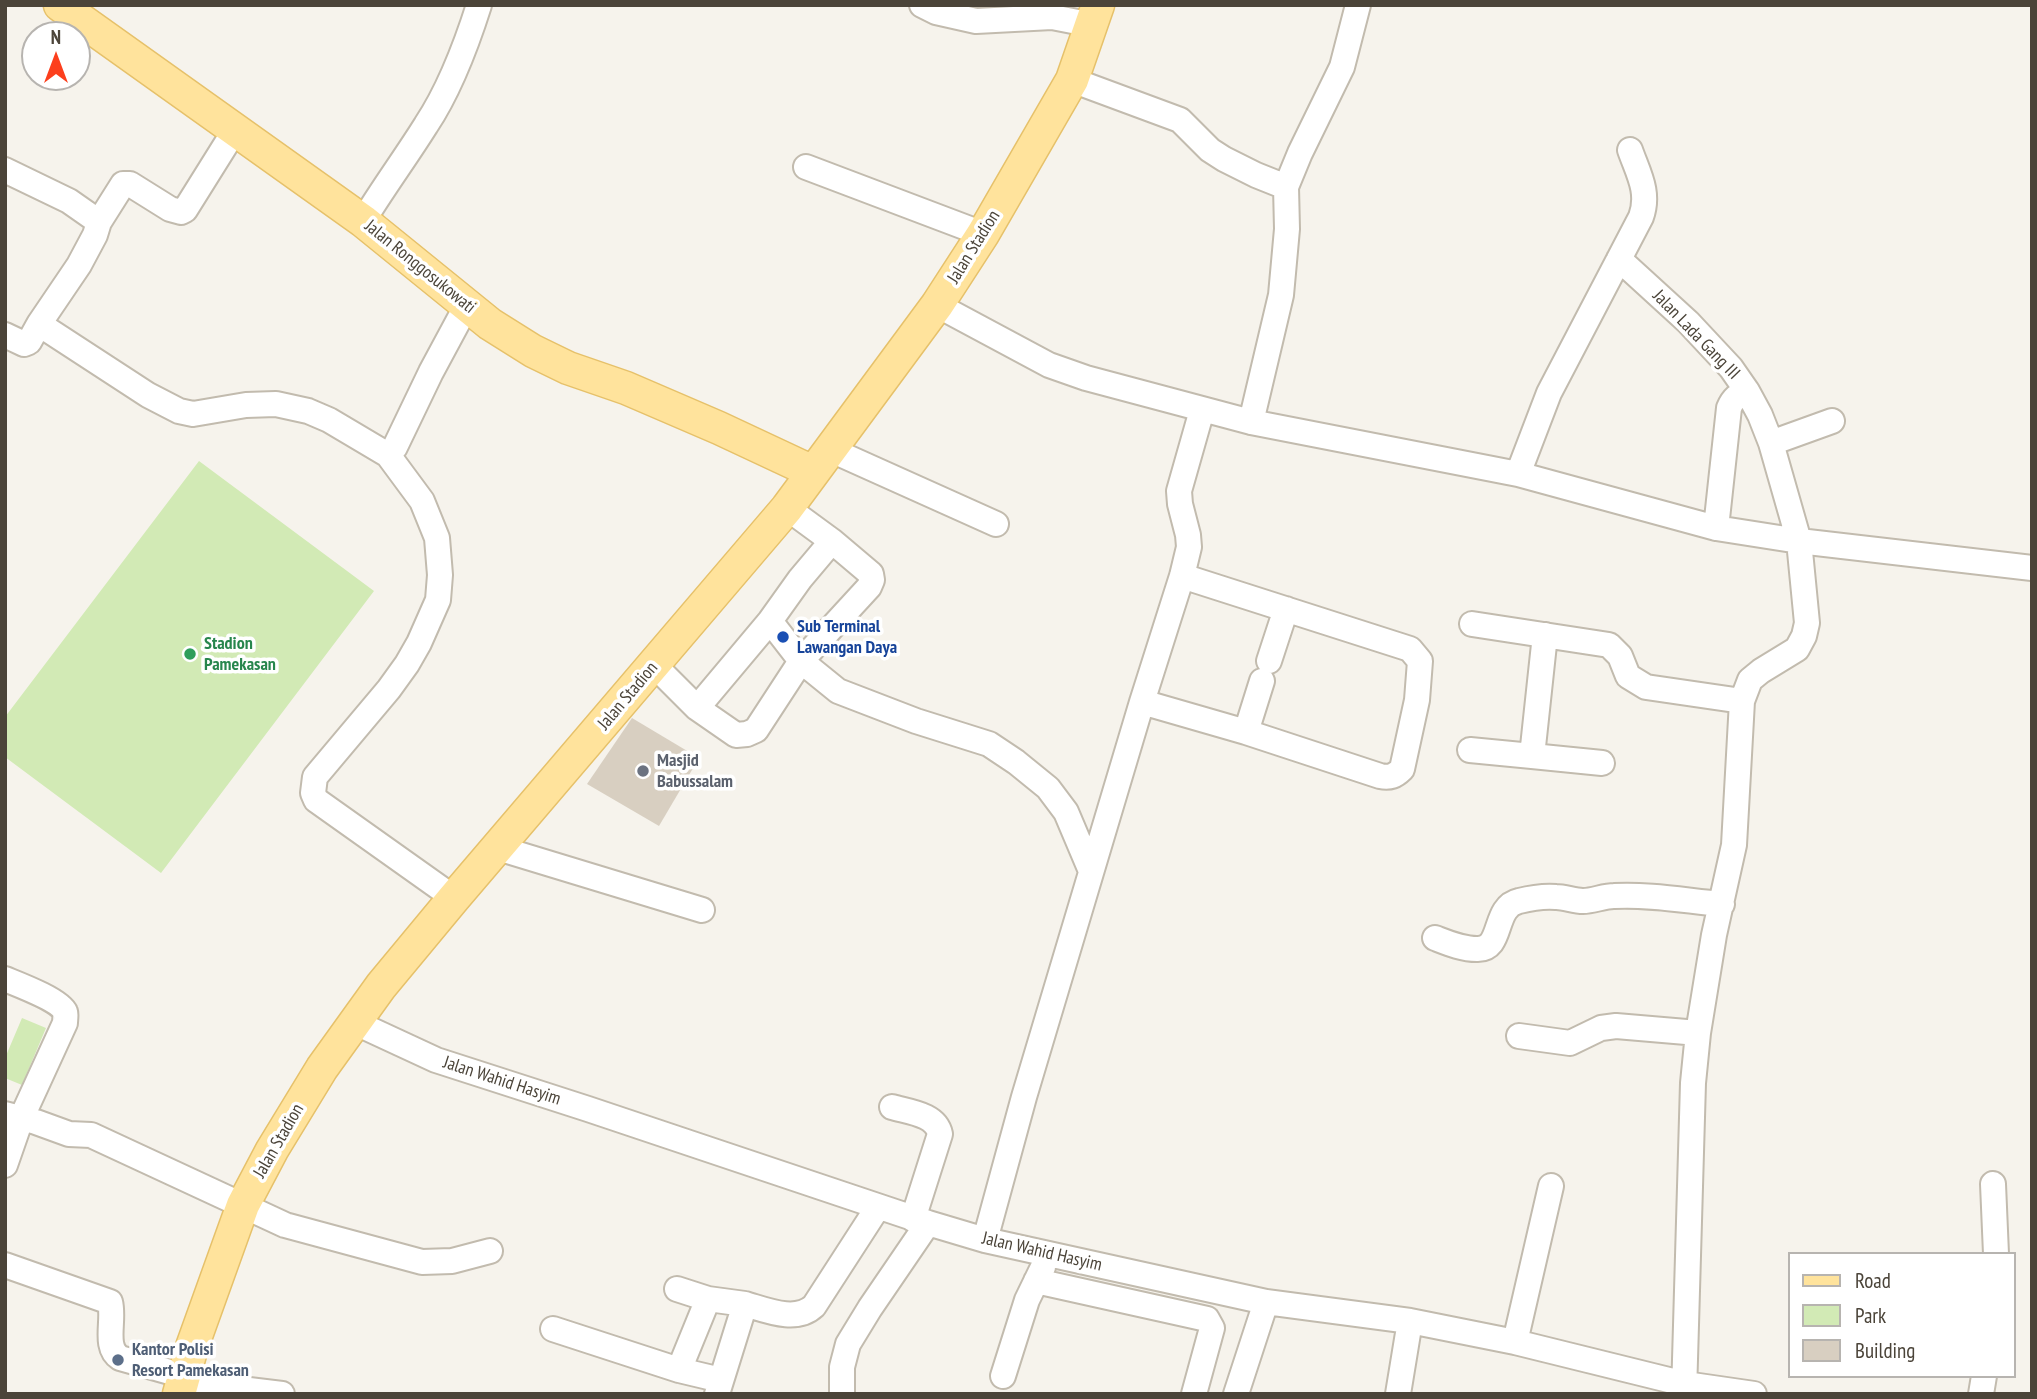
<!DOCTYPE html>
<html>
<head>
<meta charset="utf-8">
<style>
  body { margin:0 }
  #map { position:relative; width:2037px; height:1399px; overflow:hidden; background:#f6f3ec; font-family:"PT Sans Narrow",sans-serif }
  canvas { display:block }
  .frame { position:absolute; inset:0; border:7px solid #4b4439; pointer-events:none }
  .legend { position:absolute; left:1788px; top:1252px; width:228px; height:126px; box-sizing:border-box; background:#fff; border:2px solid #b7b4b0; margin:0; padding:9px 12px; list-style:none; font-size:21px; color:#4b4439 }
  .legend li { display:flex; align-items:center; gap:14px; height:35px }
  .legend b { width:35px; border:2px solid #b7b4b0 }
  .north { position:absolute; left:21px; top:21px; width:70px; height:70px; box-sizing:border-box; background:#fff; border:2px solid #b7b4b0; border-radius:50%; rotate:0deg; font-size:19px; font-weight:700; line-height:28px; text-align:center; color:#4b4439 }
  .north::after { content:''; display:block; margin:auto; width:24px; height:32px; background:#fc3f1d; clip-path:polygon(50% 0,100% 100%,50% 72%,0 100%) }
</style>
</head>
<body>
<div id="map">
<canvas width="2037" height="1399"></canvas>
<div class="frame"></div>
<ul class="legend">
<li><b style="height:9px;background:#ffe39c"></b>Road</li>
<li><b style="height:19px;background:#d2eab5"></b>Park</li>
<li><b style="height:19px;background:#d8cfc1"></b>Building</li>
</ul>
<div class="north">N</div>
</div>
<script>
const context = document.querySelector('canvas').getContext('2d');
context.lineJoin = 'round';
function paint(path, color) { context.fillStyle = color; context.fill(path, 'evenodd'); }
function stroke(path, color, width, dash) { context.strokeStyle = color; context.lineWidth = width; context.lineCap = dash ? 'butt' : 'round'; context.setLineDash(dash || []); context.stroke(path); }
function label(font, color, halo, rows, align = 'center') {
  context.font = font + ' "PT Sans Narrow",sans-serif'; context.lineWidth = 7; context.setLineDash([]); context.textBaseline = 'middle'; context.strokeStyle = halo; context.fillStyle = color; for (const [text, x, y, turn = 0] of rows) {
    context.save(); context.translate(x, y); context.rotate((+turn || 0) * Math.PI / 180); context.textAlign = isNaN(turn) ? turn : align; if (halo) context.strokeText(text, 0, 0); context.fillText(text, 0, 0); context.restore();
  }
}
paint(new Path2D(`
  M199,461L374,591L161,873L5,757V717Z
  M22,1018L46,1028L22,1085L5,1078V1058Z`), '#d2eab5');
paint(new Path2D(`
  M632,718L699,758L659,826L587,784Z`), '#d8cfc1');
const minor = new Path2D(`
  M922,5L936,12L976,21L1052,17L1093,25
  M1072,80L1180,120L1210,150L1224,159L1256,175L1286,187
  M806,167L983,234
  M5,170L69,201L99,222
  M363,221C383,188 406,157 426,125C450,89 466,46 479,5
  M1619,259L1688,322L1731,368L1747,391L1760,415L1771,443L1799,541L1807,623L1804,636L1797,649L1761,671L1750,680L1742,701L1734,845L1714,935L1698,1033L1693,1083L1684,1394
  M937,305L1049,365L1086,378L1251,422L1518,474L1716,528L1799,541L2032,568
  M39,324L79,265L95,235L99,222L123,184H130L170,209L181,212L185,210L235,130
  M5,335L24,344L29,342L39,324L148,395L179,411L193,414L246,405L276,404L308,411L329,420L388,455L422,501L437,538L440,575L438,600L419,643L407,664L389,689L315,777L313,793L316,800L454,898
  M1251,422L1281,295L1287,229L1286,187L1300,153L1342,67L1358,5
  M1771,443L1832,421
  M829,449L996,524
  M388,455L395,447L431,372L467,305
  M1518,474L1549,393L1641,217C1650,192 1638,173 1630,150
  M1716,528L1729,408C1733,398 1738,395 1747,391
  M770,621L801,661L838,691L916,721L989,744L1016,762L1048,788L1066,812L1091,871
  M1472,624L1609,645L1620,656L1628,676L1646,687L1742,701
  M1269,661L1286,609
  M654,665L697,708L736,735L747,734L756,730L801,661L869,587L872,580L871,574L832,541L787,508
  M1142,702L1246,732L1380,776C1390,778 1395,776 1402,769L1417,700L1420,661L1410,649L1182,576
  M697,708L770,621L800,579L832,541
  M1246,732L1262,681
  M1470,750L1532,756L1545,635
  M1532,756L1602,763
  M498,848L702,910
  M1435,938C1448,943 1462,949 1477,949C1504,950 1492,907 1519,901C1531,898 1544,896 1556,897C1565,897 1574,901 1583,901C1593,901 1604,896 1614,896C1650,894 1687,901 1722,904
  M5,979C17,984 60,1000 65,1012C66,1013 65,1021 65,1023L21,1119L5,1165
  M354,1022L436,1060L588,1109L928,1223L985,1240L1266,1302L1410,1321L1515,1342L1685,1384L1754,1394
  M1519,1036L1570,1043L1601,1028L1616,1026L1698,1033
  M892,1107C909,1112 936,1114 940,1134L913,1219
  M5,1114L36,1122L69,1134L91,1135L285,1225L422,1262L452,1261L490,1251
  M1993,1184L1996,1254
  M985,1240L1024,1097L1142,702L1182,576L1189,547L1188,535L1180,504L1179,491L1202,410
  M5,1265L110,1302C115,1320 103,1347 120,1358L184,1376
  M1036,1281L1207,1319L1212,1328L1194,1394
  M677,1289L708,1299L745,1304
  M553,1329L679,1370L721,1380
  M1515,1342L1551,1186
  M679,1370L708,1299
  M1003,1376L1027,1300L1043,1267
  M183,1382L282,1394
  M717,1394L745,1304C766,1310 796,1323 814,1306L878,1207
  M842,1394V1367L848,1344L870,1308L928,1223
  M1236,1394L1266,1302
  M1398,1394L1410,1321
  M1981,1394L1984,1376`);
const major = new Path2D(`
  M60,5L363,221L490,324L533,351L568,368L626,388L719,428L813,472
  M179,1394L192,1347L243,1205L272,1150L322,1068L381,986L454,898L787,508L937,305L983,234L1072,80L1098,5`);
stroke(minor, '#c2bbae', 28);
stroke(major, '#e6c16a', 35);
stroke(minor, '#fff', 24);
stroke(major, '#ffe39c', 32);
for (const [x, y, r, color] of [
  [783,637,7,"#1a4fb4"],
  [190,654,7,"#2e9e5b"],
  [643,771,7,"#6b7280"],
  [118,1360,7,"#5c6f8a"]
]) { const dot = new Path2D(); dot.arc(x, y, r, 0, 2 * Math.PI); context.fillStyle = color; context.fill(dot); stroke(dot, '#fff', 2.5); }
label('18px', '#4b4439', '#fff', [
  ["Jalan Stadion",974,247,-58],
  ["Jalan Ronggosukowati",420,267,39],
  ["Jalan Lada Gang III",1696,335,46],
  ["Jalan Stadion",628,696,-50],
  ["Jalan Wahid Hasyim",502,1081,18],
  ["Jalan Stadion",279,1141,-60],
  ["Jalan Wahid Hasyim",1042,1252,13]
]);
label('bold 18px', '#164399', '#fff', [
  ["Sub Terminal",797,627],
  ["Lawangan Daya",797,648]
], 'left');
label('bold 18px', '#27864d', '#fff', [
  ["Stadion",204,644],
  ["Pamekasan",204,665]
], 'left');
label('bold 18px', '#5b616d', '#fff', [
  ["Masjid",657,761],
  ["Babussalam",657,782]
], 'left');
label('bold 18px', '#4e5e75', '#fff', [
  ["Kantor Polisi",132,1350],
  ["Resort Pamekasan",132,1371]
], 'left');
</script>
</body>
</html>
